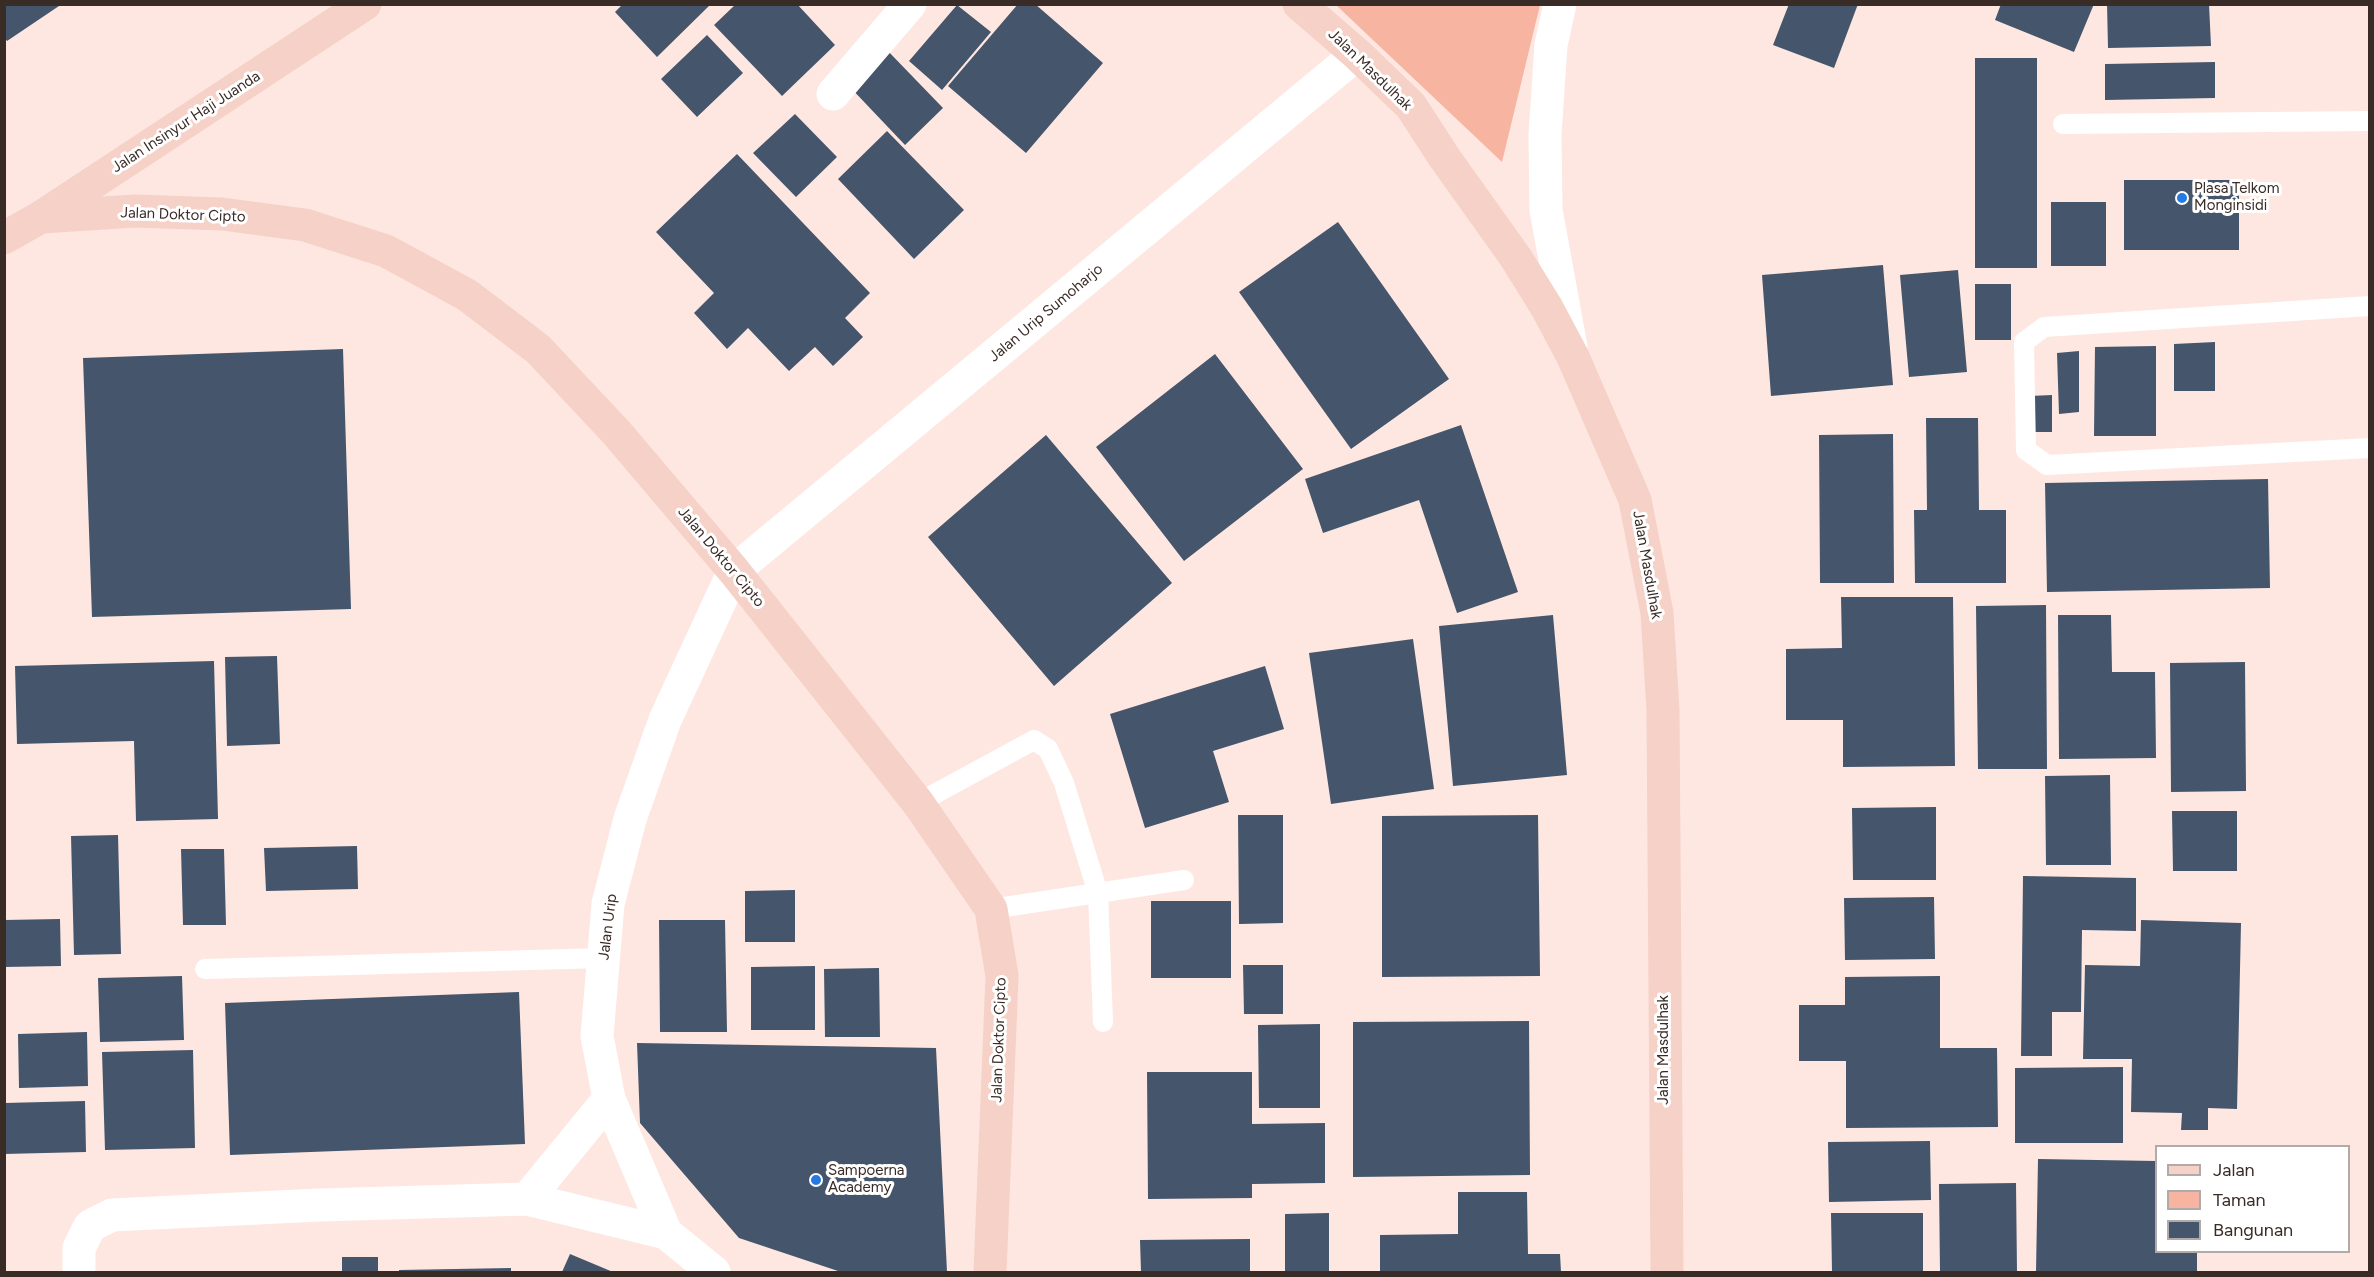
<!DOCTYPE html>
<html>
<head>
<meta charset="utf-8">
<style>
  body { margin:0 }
  #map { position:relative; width:2374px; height:1277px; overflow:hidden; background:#fee7e0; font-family:Figtree,sans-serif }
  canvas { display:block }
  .frame { position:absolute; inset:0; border:6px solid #392b26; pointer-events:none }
  .legend { position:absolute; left:2155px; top:1145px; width:195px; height:108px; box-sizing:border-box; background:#fff; border:2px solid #b0aaa8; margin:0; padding:8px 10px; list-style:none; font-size:18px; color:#392b26 }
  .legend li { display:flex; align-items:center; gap:12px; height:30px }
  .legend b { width:30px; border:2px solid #b0aaa8 }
</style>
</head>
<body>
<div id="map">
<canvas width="2374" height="1277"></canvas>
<div class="frame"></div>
<ul class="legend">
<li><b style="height:8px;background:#f5d1c7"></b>Jalan</li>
<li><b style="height:16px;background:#f6b4a1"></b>Taman</li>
<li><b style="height:16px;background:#44556c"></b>Bangunan</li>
</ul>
</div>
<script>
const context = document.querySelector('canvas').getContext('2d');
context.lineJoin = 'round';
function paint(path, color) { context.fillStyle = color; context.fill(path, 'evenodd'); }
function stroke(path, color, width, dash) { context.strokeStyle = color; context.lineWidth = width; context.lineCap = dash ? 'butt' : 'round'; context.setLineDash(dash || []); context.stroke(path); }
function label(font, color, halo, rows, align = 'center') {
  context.font = font + ' Figtree,sans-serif'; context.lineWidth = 6; context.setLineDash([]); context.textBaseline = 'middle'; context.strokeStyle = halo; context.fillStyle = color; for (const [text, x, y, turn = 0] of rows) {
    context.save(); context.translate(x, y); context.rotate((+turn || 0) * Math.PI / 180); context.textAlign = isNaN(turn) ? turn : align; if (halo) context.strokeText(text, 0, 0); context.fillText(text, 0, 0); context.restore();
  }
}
paint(new Path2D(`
  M1336,5H1540L1502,162Z`), '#f6b4a1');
paint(new Path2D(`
  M4,4H58L59,6L7,41L4,37Z
  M623,4H711L657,57L615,12Z
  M736,4H797L835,45L782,96L714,25Z
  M1018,4H1035L1103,63L1026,153L948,86Z
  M1789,4H1858L1834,68L1773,45Z
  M2001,4H2094L2074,52L1995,20Z
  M2107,4H2209L2211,46L2108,48Z
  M957,5L991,32L942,90L909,61Z
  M707,35L743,73L697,117L661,79Z
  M885,48L943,108L905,145L848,85Z
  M1975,58H2037V268H1975Z
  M2215,62V98L2105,100V64Z
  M795,114L837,157L796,197L753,153Z
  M887,131L964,210L914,259L838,179Z
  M737,154L870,293L845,318L863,337L833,366L815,347L789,371L748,328L727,349L694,313L714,293L656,232Z
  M2124,180H2239V250H2124Z
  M2051,202H2106V266H2051Z
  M1338,222L1449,379L1351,449L1239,292Z
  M1883,265L1893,385L1771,396L1762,275Z
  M1958,270L1967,372L1909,377L1900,275Z
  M1975,284H2011V340H1975Z
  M2215,342V391H2174V344Z
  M2156,346V436H2094L2095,347Z
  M343,349L351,609L92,617L83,358Z
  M2079,351V412L2059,414L2057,353Z
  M1215,354L1303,469L1184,561L1096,447Z
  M2052,395V432H2032L2030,396Z
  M1926,418H1978L1979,510H2006V583H1915L1914,510H1927Z
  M1461,425L1518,592L1457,613L1419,500L1323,533L1305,479Z
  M1893,434L1894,583H1820L1819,435Z
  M1046,435L1172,583L1054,686L928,537Z
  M2268,479L2270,588L2047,592L2045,483Z
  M1841,597H1953L1955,766L1843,767V720H1786V649L1842,648Z
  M2046,605L2047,769H1978L1976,606Z
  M1553,615L1567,775L1453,786L1439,626Z
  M2058,615H2111L2112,672H2155L2156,758L2059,759Z
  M1413,639L1434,789L1331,804L1309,653Z
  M277,656L280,744L227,746L225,657Z
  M214,661L218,819L136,821L134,741L17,744L15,666Z
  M2245,662L2246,791L2171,792L2170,663Z
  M1265,666L1284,729L1213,751L1229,802L1145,828L1110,714Z
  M2110,775L2111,865H2046L2045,776Z
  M1936,807V880H1853L1852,808Z
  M2172,811H2237V871H2173Z
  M1238,815H1283V923L1239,924Z
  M1538,815L1540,976L1382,977V816Z
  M118,835L121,954L74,955L71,836Z
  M357,846L358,889L266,891L264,848Z
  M181,849H224L226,925H183Z
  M2023,876L2136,878V931L2082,930L2081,1012H2052V1056H2021Z
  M795,890V942H745V891Z
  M1934,897L1935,959L1845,960L1844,898Z
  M1151,901H1231V978H1151Z
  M60,919L61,966L4,967V920Z
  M659,920H725L727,1032H660Z
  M2141,920L2241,923L2237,1109L2208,1108V1130H2181L2182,1113L2131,1112L2132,1059H2083L2085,965L2140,966Z
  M1243,965H1283V1014H1244Z
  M815,966V1030H751V967Z
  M879,968L880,1037H825L824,969Z
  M182,976L184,1040L100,1042L98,978Z
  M1940,976V1048H1997L1998,1127L1846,1128V1061H1799V1005H1845V977Z
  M519,992L525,1144L230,1155L225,1003Z
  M1529,1021L1530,1175L1353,1177V1022Z
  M1320,1024V1108H1259L1258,1025Z
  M87,1032L88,1086L19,1088L18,1034Z
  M637,1043L936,1048L947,1272H841L739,1238L640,1123Z
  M193,1050L195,1148L105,1150L102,1052Z
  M2123,1067V1143H2015V1068Z
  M1147,1072H1252V1124L1325,1123V1183L1252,1184V1198L1148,1199Z
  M85,1101L86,1152L4,1154V1103Z
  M1930,1141L1931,1200L1829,1202L1828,1142Z
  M2038,1159L2156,1161V1252H2197V1272H2036Z
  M2016,1183L2017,1272H1940L1939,1184Z
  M1458,1192H1527L1528,1254H1560L1561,1272H1380V1235L1458,1234Z
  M1329,1213V1272H1285V1214Z
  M1831,1213H1923V1272H1832Z
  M1250,1239V1272H1141L1140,1240Z
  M570,1254L613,1272H562Z
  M342,1257H378V1272H342Z
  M511,1268V1272H399V1270Z`), '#44556c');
stroke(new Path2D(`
  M2063,124L2370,121
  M2370,306L2044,327L2024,342L2026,450L2047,465L2370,448
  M918,803L1034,740L1048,749L1064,783L1098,893L1103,1022
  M991,909L1184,880
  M205,969L604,958`), '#fff', 20);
stroke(new Path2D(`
  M1560,4L1551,45L1545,135L1546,210L1571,347
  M833,94L910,4
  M527,1199L609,1099
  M79,1272V1248L90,1226L112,1215L320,1205L527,1199L666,1233
  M714,1272L666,1233L609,1099L597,1036L608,904L630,819L665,720L734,571L1357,54`), '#fff', 33);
stroke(new Path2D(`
  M1299,4L1357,54L1411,106L1444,157L1516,258L1547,308L1573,357L1635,500L1657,613L1663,711L1667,1272
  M41,217L135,211L222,214L305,225L386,251L467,295L538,349L616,432L734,571L918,803L991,909L1002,976L990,1272
  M4,238L41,217L365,4`), '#f5d1c7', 33);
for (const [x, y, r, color] of [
  [2182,198,6,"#2479e3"],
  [816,1180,6,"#2479e3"]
]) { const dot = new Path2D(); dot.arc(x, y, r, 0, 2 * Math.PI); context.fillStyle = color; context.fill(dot); stroke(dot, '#fff', 2); }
label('15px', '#392b26', '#fff', [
  ["Jalan Masdulhak",1370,70,44],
  ["Jalan Insinyur Haji Juanda",186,122,-33],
  ["Jalan Doktor Cipto",183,215,2],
  ["Jalan Urip Sumoharjo",1046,313,-40],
  ["Jalan Doktor Cipto",721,557,50],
  ["Jalan Masdulhak",1647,565,80],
  ["Jalan Urip",608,927,-83],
  ["Jalan Doktor Cipto",999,1040,-88],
  ["Jalan Masdulhak",1664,1050,-90]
]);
label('15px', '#392b26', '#fff', [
  ["Plasa Telkom",2194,189],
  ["Monginsidi",2194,206],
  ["Sampoerna",828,1171],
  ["Academy",828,1188]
], 'left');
</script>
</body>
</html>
